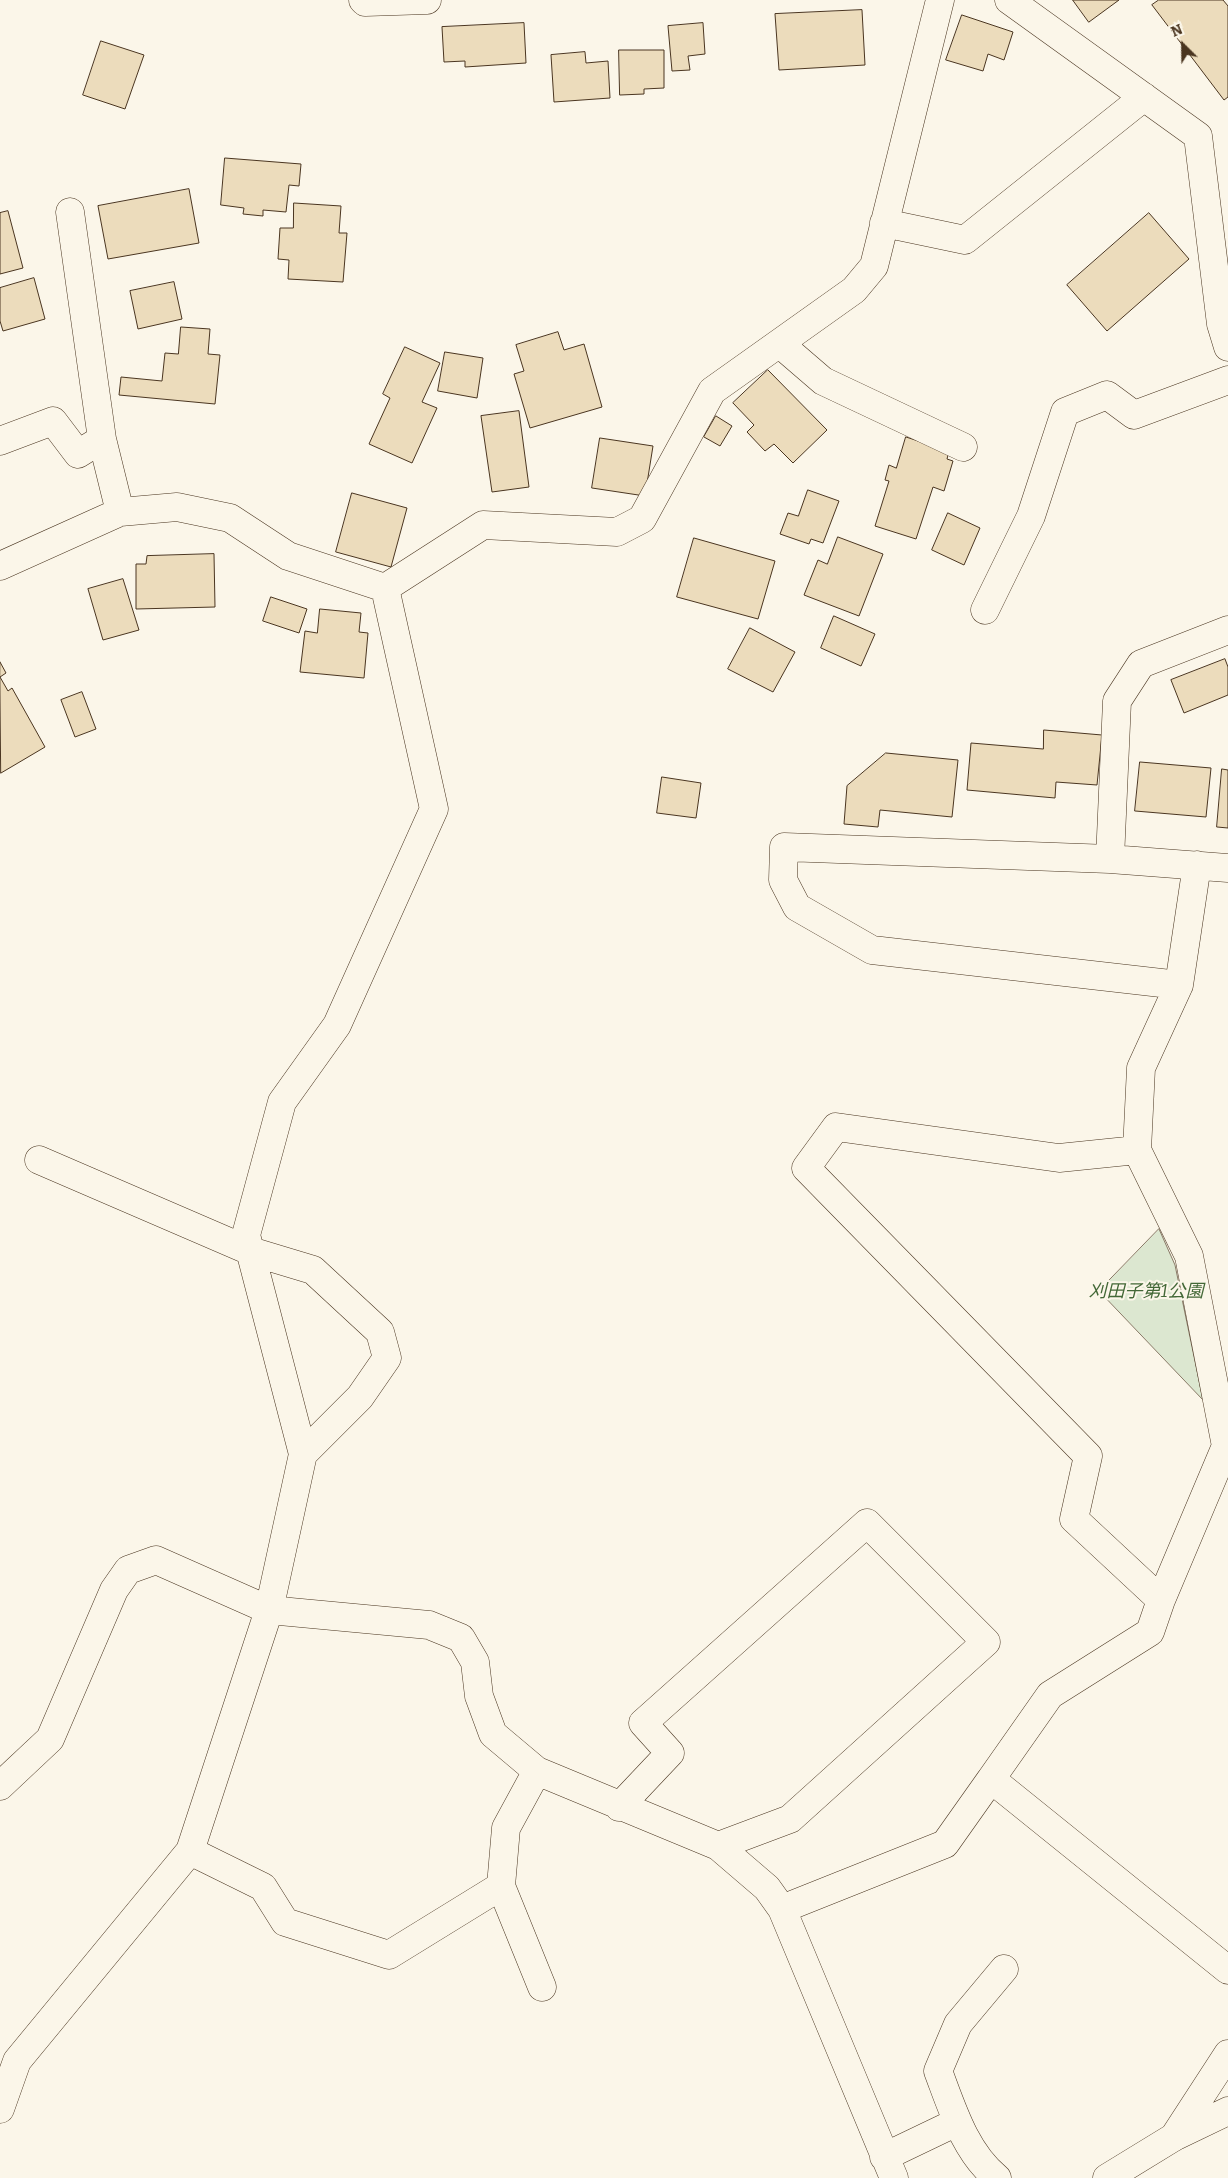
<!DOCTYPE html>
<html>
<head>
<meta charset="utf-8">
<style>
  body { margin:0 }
  #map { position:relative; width:1228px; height:2178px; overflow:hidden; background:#fbf6e9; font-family:Bitter,serif }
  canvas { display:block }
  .north { position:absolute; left:1158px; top:20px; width:50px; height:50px; -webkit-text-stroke:4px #fbf6e9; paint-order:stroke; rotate:337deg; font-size:14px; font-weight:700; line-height:20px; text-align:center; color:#4a3520 }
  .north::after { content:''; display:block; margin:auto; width:18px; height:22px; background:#4a3520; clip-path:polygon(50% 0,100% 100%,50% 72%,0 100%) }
</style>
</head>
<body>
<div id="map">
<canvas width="1228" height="2178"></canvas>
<div class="north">N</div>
</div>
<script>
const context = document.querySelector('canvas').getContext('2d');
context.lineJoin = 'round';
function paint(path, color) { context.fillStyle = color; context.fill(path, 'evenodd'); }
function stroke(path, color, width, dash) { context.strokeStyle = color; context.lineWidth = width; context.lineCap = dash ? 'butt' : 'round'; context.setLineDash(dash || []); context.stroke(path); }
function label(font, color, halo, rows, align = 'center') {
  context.font = font + ' Bitter,"Noto Sans JP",serif'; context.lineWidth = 4; context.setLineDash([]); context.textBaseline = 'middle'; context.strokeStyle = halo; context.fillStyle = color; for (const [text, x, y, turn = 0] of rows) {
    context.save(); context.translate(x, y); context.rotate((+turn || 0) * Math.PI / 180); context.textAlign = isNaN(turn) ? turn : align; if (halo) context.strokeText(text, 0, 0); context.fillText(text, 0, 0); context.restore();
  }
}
const green = new Path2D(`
  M1159,1229L1175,1265L1203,1400L1099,1291Z`);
paint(green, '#dce7d0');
stroke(green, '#887966', 1);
const building = new Path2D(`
  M1073,0H1119L1089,22Z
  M1159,0H1223L1228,6V97L1224,100L1152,5Z
  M862,10L865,65L779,70L775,14Z
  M962,15L1013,32L1004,60L988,54L983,71L946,60Z
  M524,23L526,63L465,67V61L444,62L442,27Z
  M703,23L705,54L688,56L690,70L672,71L668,26Z
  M101,41L144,55L125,109L83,95Z
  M619,50H664V88L644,89V94L620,95Z
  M585,52L586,63L608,61L610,98L554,102L551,55Z
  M225,158L301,164L299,186L289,185L286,212L263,210V216L243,214L244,208L221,205Z
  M189,189L199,243L108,259L98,206Z
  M294,203L341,206L339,233H347L343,282L288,279L289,260L278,259L280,228H293Z
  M8,211L23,268L0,274V213Z
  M1149,213L1189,259L1107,331L1067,285Z
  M34,278L45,319L3,331L0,321V288Z
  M174,282L182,319L138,329L130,291Z
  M181,327L210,329L208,354L220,355L215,404L119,395L121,377L162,381L165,353L178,354Z
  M558,332L564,350L584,344L602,407L530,428L514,374L524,371L516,345Z
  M405,347L440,363L422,402L437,408L412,463L369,444L390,398L383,394Z
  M445,352L483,358L477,398L438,391Z
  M768,370L827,430L793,463L774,444L765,451L747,432L754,425L733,403Z
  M519,411L529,487L492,492L481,416Z
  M716,416L732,426L720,446L704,437Z
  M906,437L949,451L947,459L953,461L944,491L933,487L916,539L875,526L889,481L885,480L889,465L896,468Z
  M600,438L653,446L645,496L592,488Z
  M808,490L839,501L823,543L811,539L809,544L780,534L788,513L798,516Z
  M352,493L407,508L391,567L336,552Z
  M948,513L980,528L964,565L932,550Z
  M838,537L883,554L859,616L804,595L818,560L827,564Z
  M694,538L775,561L758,619L677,597Z
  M214,554L215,607L136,609V564H146L147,556Z
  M123,579L139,630L103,640L88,589Z
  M271,597L307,609L299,633L263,621Z
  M320,609L361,613L359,632L368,633L364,678L300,672L305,631L317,633Z
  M834,616L875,634L861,666L821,648Z
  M750,628L795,652L773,692L728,669Z
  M1225,659L1228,667V695L1184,713L1171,680Z
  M0,662L6,673L0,677Z
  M0,677L8,691L12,688L45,747L1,773Z
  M82,692L96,729L75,737L61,700Z
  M1044,730L1102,735L1097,785L1056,782L1055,798L967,790L971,743L1043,749Z
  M886,753L958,760L952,817L880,810L878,827L844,824L847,786Z
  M1140,762L1211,768L1206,817L1135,811Z
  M1222,769L1228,770V828L1217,827Z
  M662,777L701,783L696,818L657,813Z`);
paint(building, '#ecdcbc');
stroke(building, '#4a3520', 1);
const minor = new Path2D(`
  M363,0L365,2L427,0
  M1009,0L1198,136L1221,324L1228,347
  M70,212L102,439L120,512
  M884,223L965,240L1144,97
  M780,344L823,381L963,447
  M0,441L53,421L78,454L102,439
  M0,566L120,512L177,507L230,518L288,556L385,588
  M985,610L1031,516L1065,412L1107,395L1134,415L1228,380
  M1110,859L1117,701L1141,664L1228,630
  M1197,865L1179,985L1141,1068L1137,1150L1189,1256L1226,1446H1228
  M1179,985L872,950L797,907L783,880L784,847L1110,859L1228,868
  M1137,1150L1059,1158L836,1127L806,1168L1088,1456L1074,1519L1161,1600
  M39,1160L250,1251L313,1270L380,1332L387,1358L360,1397L303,1454
  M537,1771L506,1828L501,1886L542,1987
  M991,1779L1050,1695L1150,1632L1161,1600L1226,1446
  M0,1786L50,1739L114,1590L128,1570L156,1560L269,1610L429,1625L461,1638L475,1662L479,1696L493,1734L537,1771L718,1846L767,1888L782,1909L894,2178
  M619,1807L670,1753L643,1723L867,1523L986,1642L790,1819L718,1846
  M190,1851L263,1887L285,1922L389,1955L501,1886
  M782,1909L945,1844L991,1779L1228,1970
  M0,2109L17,2061L190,1851L269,1610L303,1454L246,1235L282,1102L337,1025L434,809L385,588L483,525L617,532L642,519L712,391L854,290L874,266L940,0
  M1174,2137L1228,2054
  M884,2157L957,2122
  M997,2178C965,2152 952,2108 938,2071L958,2024L1004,1969
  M1107,2178L1174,2137L1228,2111`);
stroke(minor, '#4a3520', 29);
stroke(minor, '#fbf6e9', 28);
label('italic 18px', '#436837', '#fbf6e9', [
  ["刈田子第1公園",1146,1292]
]);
</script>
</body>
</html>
